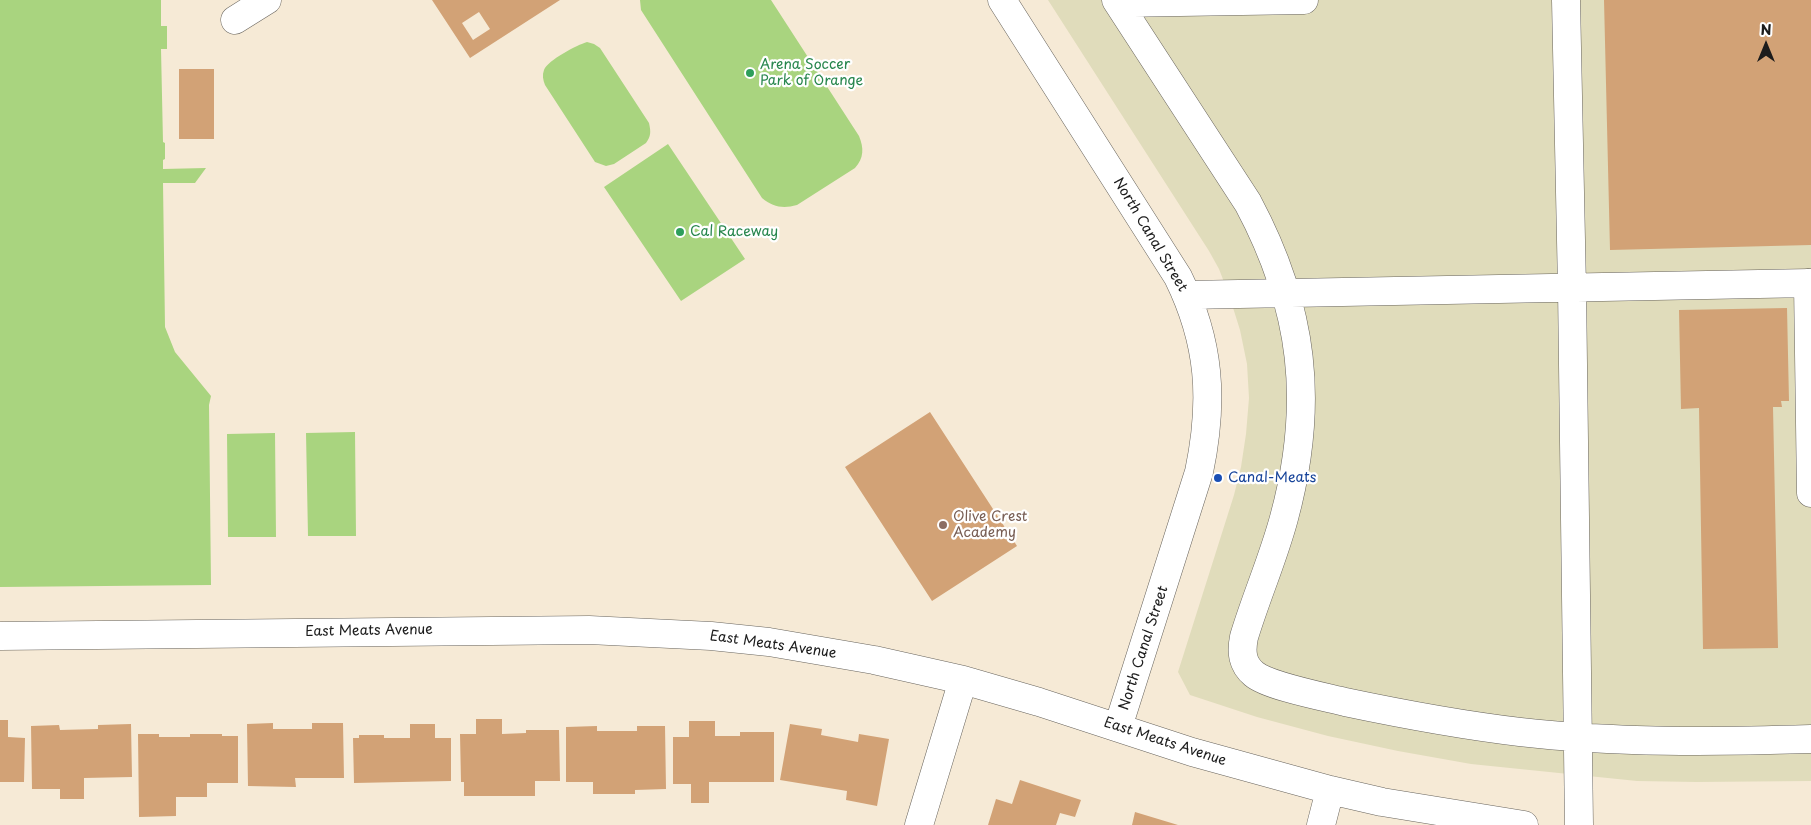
<!DOCTYPE html>
<html>
<head>
<meta charset="utf-8">
<style>
  body { margin:0 }
  #map { position:relative; width:1811px; height:825px; overflow:hidden; background:#f6ead6; font-family:"Playpen Sans",sans-serif }
  canvas { display:block }
  .north { position:absolute; left:1741px; top:20px; width:50px; height:50px; -webkit-text-stroke:4px #fff; paint-order:stroke; rotate:0deg; font-size:14px; font-weight:700; line-height:20px; text-align:center; color:#1c1c1c }
  .north::after { content:''; display:block; margin:auto; width:18px; height:22px; background:#1c1c1c; clip-path:polygon(50% 0,100% 100%,50% 72%,0 100%) }
</style>
</head>
<body>
<div id="map">
<canvas width="1811" height="825"></canvas>
<div class="north">N</div>
</div>
<script>
const context = document.querySelector('canvas').getContext('2d');
context.lineJoin = 'round';
function paint(path, color) { context.fillStyle = color; context.fill(path, 'evenodd'); }
function stroke(path, color, width, dash) { context.strokeStyle = color; context.lineWidth = width; context.lineCap = dash ? 'butt' : 'round'; context.setLineDash(dash || []); context.stroke(path); }
function label(font, color, halo, rows, align = 'center') {
  context.font = font + ' "Playpen Sans",sans-serif'; context.lineWidth = 4.5; context.setLineDash([]); context.textBaseline = 'middle'; context.strokeStyle = halo; context.fillStyle = color; for (const [text, x, y, turn = 0] of rows) {
    context.save(); context.translate(x, y); context.rotate((+turn || 0) * Math.PI / 180); context.textAlign = isNaN(turn) ? turn : align; if (halo) context.strokeText(text, 0, 0); context.fillText(text, 0, 0); context.restore();
  }
}
paint(new Path2D(`
  M1048,0H1811V781L1696,782L1637,781L1471,764L1398,751L1328,736L1257,717L1190,695L1178,672L1234,495L1241,467L1246,434L1249,398L1247,364L1240,330L1229,295L1219,269L1209,251Z`), '#e0dcbb');
paint(new Path2D(`
  M0,0H161V26H167V49H161L163,142L165,143V159L163,160V169L206,168L195,183H163L165,327L175,352L211,396L209,405L211,585L0,587Z
  M640,0H771L859,136C864,148 864,158 855,168L797,205C783,209 773,207 762,198L641,10Z
  M587,42L594,44L600,48L649,123C651,132 651,136 646,143L614,164L606,166L595,162L545,85C543,80 542,75 544,70C548,60 577,45 587,42Z
  M668,144L745,259L681,301L604,187Z
  M355,432L356,536H308L306,433Z
  M275,433L276,537H228L227,434Z`), '#a9d47f');
paint(new Path2D(`
  M432,0H560L470,58ZM479,12L490,29L473,40L462,23Z
  M1604,0H1811V245L1610,250Z
  M179,69H214V139H179Z
  M1787,308L1789,401H1781L1782,407H1773L1778,648L1703,649L1699,408L1681,409L1679,310Z
  M930,412L1017,546L932,601L845,467Z
  M476,719H502V734L526,733V730H559L560,781H535V796H464V782H461L460,734H476Z
  M0,720H8V737L25,738L24,782H0Z
  M689,721H715V736H740V732H774V782H709V803H691V784H673V737H689Z
  M273,723V729H312V723H343L344,778H295L296,787L248,786L247,724Z
  M131,724L132,777L84,778V799H60V789H32L31,726L59,725L60,730L98,729V725Z
  M410,724H435V738H451V781L354,783L353,738H359V735H384V738H410Z
  M790,724L822,729L821,735L858,742L859,734L889,739L877,806L846,800L847,791L780,780Z
  M597,726V731H637V726H665L666,789L635,790V794H593V782H566V727Z
  M138,734H159V737H190V734H222V736H238V783H207V797H176V816L139,817Z
  M1020,780L1081,800L1075,817L1060,813L1056,825H988L996,799L1012,804Z
  M1135,812L1178,825H1132Z`), '#d2a276');
const minor = new Path2D(`
  M1002,0L1178,277C1210,342 1214,400 1199,472L1118,727
  M1116,0L1248,203C1304,308 1315,403 1284,518C1273,559 1256,597 1244,637C1241,652 1242,664 1254,674C1268,686 1325,697 1345,702C1402,714 1461,725 1520,732C1616,743 1714,742 1811,739
  M1566,0L1572,288L1579,825
  M1118,3L1304,0
  M235,20L267,0
  M1808,283L1811,493
  M1187,295L1811,283
  M0,636L589,630L711,636L769,642L874,660L963,680L1039,702L1192,752L1330,790L1382,802L1524,825
  M919,825L963,680
  M1321,825L1330,790`);
stroke(minor, '#68645d', 29);
stroke(minor, '#fff', 28);
for (const [x, y, r, color] of [
  [750,73,5,"#2e9e5b"],
  [680,232,5,"#2e9e5b"],
  [1218,478,5,"#1a4fb4"],
  [943,525,5,"#8d6e63"]
]) { const dot = new Path2D(); dot.arc(x, y, r, 0, 2 * Math.PI); context.fillStyle = color; context.fill(dot); stroke(dot, '#fff', 2); }
label('14px', '#27864d', '#fff', [
  ["Arena Soccer",760,65],
  ["Park of Orange",760,81],
  ["Cal Raceway",690,232]
], 'left');
label('14px', '#1c1c1c', '#fff', [
  ["North Canal Street",1150,235,59],
  ["East Meats Avenue",369,631,-1],
  ["East Meats Avenue",773,645,8],
  ["North Canal Street",1144,648,-72],
  ["East Meats Avenue",1165,742,18]
]);
label('14px', '#164399', '#fff', [
  ["Canal-Meats",1228,478]
], 'left');
label('14px', '#785e54', '#fff', [
  ["Olive Crest",953,517],
  ["Academy",953,533]
], 'left');
</script>
</body>
</html>
